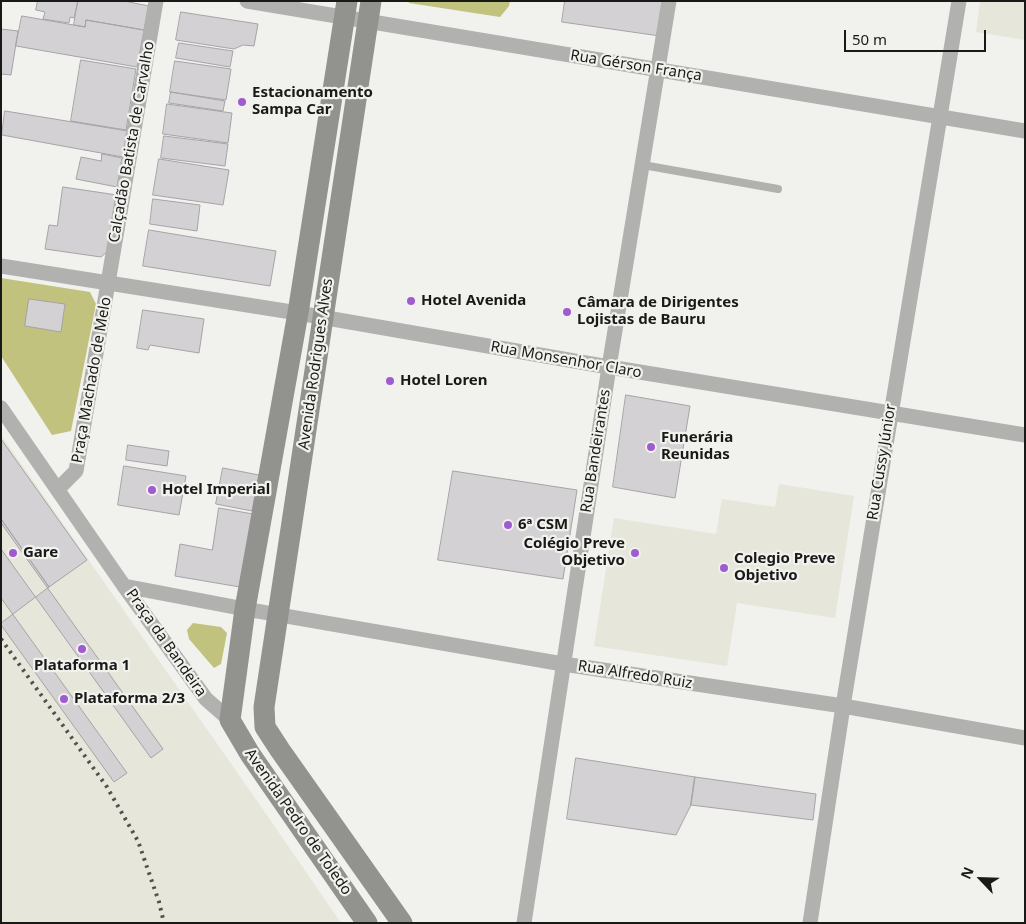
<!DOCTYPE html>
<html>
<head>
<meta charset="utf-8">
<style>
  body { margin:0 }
  #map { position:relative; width:1026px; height:924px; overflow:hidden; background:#f1f1ed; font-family:"Noto Sans",sans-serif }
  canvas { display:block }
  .frame { position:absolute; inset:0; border:2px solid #191918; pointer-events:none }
  .north { position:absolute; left:956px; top:854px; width:50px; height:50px; -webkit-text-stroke:4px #f1f1ed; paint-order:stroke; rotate:294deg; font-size:14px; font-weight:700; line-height:20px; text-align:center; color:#191918 }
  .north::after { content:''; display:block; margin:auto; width:18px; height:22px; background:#191918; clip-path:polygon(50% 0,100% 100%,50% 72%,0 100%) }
  .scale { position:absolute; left:844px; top:30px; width:142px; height:22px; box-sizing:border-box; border:2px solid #191918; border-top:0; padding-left:6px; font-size:15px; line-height:18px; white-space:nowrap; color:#191918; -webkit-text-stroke:4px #f1f1ed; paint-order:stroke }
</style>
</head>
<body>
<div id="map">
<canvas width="1026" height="924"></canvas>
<div class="frame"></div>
<div class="north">N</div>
<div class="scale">50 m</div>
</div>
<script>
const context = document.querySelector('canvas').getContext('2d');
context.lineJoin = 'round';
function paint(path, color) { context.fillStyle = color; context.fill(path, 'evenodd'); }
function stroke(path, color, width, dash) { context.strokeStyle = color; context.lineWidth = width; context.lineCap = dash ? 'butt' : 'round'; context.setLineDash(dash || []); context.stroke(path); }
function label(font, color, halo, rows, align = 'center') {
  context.font = font + ' "Noto Sans",sans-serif'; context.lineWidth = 4.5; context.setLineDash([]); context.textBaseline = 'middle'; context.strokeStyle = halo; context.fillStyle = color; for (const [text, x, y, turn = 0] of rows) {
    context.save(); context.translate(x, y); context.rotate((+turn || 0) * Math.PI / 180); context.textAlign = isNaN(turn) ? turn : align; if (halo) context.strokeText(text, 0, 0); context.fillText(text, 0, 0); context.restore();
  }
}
paint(new Path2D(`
  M980,1H1025V40L976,32Z
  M1,435L262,808L341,923H1Z
  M779,484L854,496L835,618L737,603L727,666L594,646L614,518L716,534L722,499L775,507Z`), '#e6e6da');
paint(new Path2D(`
  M408,1H510L509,6L500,17L409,3Z
  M1,278L90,292L96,304L71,431L52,435L1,356Z
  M193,623L221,627L227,633L221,664L214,668L189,639L187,630Z`), '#c2c27f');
const building = new Path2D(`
  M38,1H78L74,18L70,17L69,23L43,19L45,12L36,10Z
  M78,1H124L149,6L144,30L86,20L85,27L74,25Z
  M565,1H666L660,36L562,22Z
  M181,12L258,24L254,46L243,45L234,49L176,40Z
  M22,16L85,27L86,20L144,30L137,67L16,46Z
  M1,29L18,31L11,75L1,74Z
  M179,43L233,51L230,67L176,58Z
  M81,60L136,69L126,130L71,121Z
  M175,61L231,69L226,100L170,92Z
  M171,92L225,101L223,111L169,103Z
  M167,104L232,113L228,143L163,134Z
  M5,111L128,131L123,157L2,135Z
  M164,136L228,144L225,166L161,158Z
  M102,154L122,158L117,187L76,179L81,157L101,161Z
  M159,159L229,170L223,205L153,195Z
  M63,187L117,195L108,251L101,257L45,249L49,225L57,226Z
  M153,199L200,205L197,231L150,224Z
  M149,230L276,251L270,286L143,266Z
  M29,299L65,304L61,332L25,326Z
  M143,310L204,319L199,353L150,345L148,350L137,348Z
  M626,395L690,406L675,498L613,487Z
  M1,439L87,560L49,587L1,519Z
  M128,445L169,451L167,466L126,460Z
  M124,466L186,476L179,515L118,505Z
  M223,468L259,475L252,511L216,504Z
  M453,471L577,490L563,579L438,560Z
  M219,508L253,514L240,587L175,576L180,544L212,550Z
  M1,519L49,587L1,623Z
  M1,523L163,749L151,758L1,549Z
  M1,598L127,773L114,782L1,625Z
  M576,758L695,777L691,805L676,835L567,819Z
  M695,777L816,794L813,820L691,805Z`);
paint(building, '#d3d1d4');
stroke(building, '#a5a3a7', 1);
stroke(new Path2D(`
  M643,165L778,189`), '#b1b1af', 8);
stroke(new Path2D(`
  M247,1L1025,131
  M1,266L298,313L609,367L1025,435
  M1,408L124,586L206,699L230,720
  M58,489L76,471L156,1
  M124,586L245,609L563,664L843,706L1025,738
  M524,923L609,367L669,1
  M810,923L843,706L959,1`), '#b1b1af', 15);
stroke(new Path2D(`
  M347,1L298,313L245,609L230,720L250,754L367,923
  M371,1L264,707L265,727L280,750L402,923`), '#92928f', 21);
stroke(new Path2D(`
  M1,639L107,787L138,841L159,902L164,923`), '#50504e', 4, [2.5, 5]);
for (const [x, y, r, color] of [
  [242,102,5,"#9f5bd0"],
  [411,301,5,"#9f5bd0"],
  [567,312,5,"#9f5bd0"],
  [390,381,5,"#9f5bd0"],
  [651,447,5,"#9f5bd0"],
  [152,490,5,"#9f5bd0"],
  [508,525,5,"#9f5bd0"],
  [13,553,5,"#9f5bd0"],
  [635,553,5,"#9f5bd0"],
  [724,568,5,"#9f5bd0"],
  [82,649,5,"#9f5bd0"],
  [64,699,5,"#9f5bd0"]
]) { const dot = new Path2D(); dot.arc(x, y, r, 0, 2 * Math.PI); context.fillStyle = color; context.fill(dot); stroke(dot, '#f1f1ed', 2); }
label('15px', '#191918', '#f1f1ed', [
  ["Rua Gérson França",636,66,9],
  ["Calçadão Batista de Carvalho",132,142,-80],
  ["Rua Monsenhor Claro",566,360,10],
  ["Avenida Rodrigues Alves",316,364,-82],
  ["Praça Machado de Melo",92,380,-80],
  ["Rua Bandeirantes",596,451,-81],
  ["Rua Cussy Júnior",882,462,-81],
  ["Praça da Bandeira",166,643,55],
  ["Rua Alfredo Ruiz",635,675,9],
  ["Avenida Pedro de Toledo",298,822,55]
]);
label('bold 15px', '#191918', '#f1f1ed', [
  ["Estacionamento",252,93],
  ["Sampa Car",252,110],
  ["Hotel Avenida",421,301],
  ["Câmara de Dirigentes",577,303],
  ["Lojistas de Bauru",577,320],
  ["Hotel Loren",400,381],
  ["Funerária",661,438],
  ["Reunidas",661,455],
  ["Hotel Imperial",162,490],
  ["6ª CSM",518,525],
  ["Colégio Preve",625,544,"right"],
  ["Objetivo",625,561,"right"],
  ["Gare",23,553],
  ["Colegio Preve",734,559],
  ["Objetivo",734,576],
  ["Plataforma 1",82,666,"center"],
  ["Plataforma 2/3",74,699]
], 'left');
</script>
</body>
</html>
